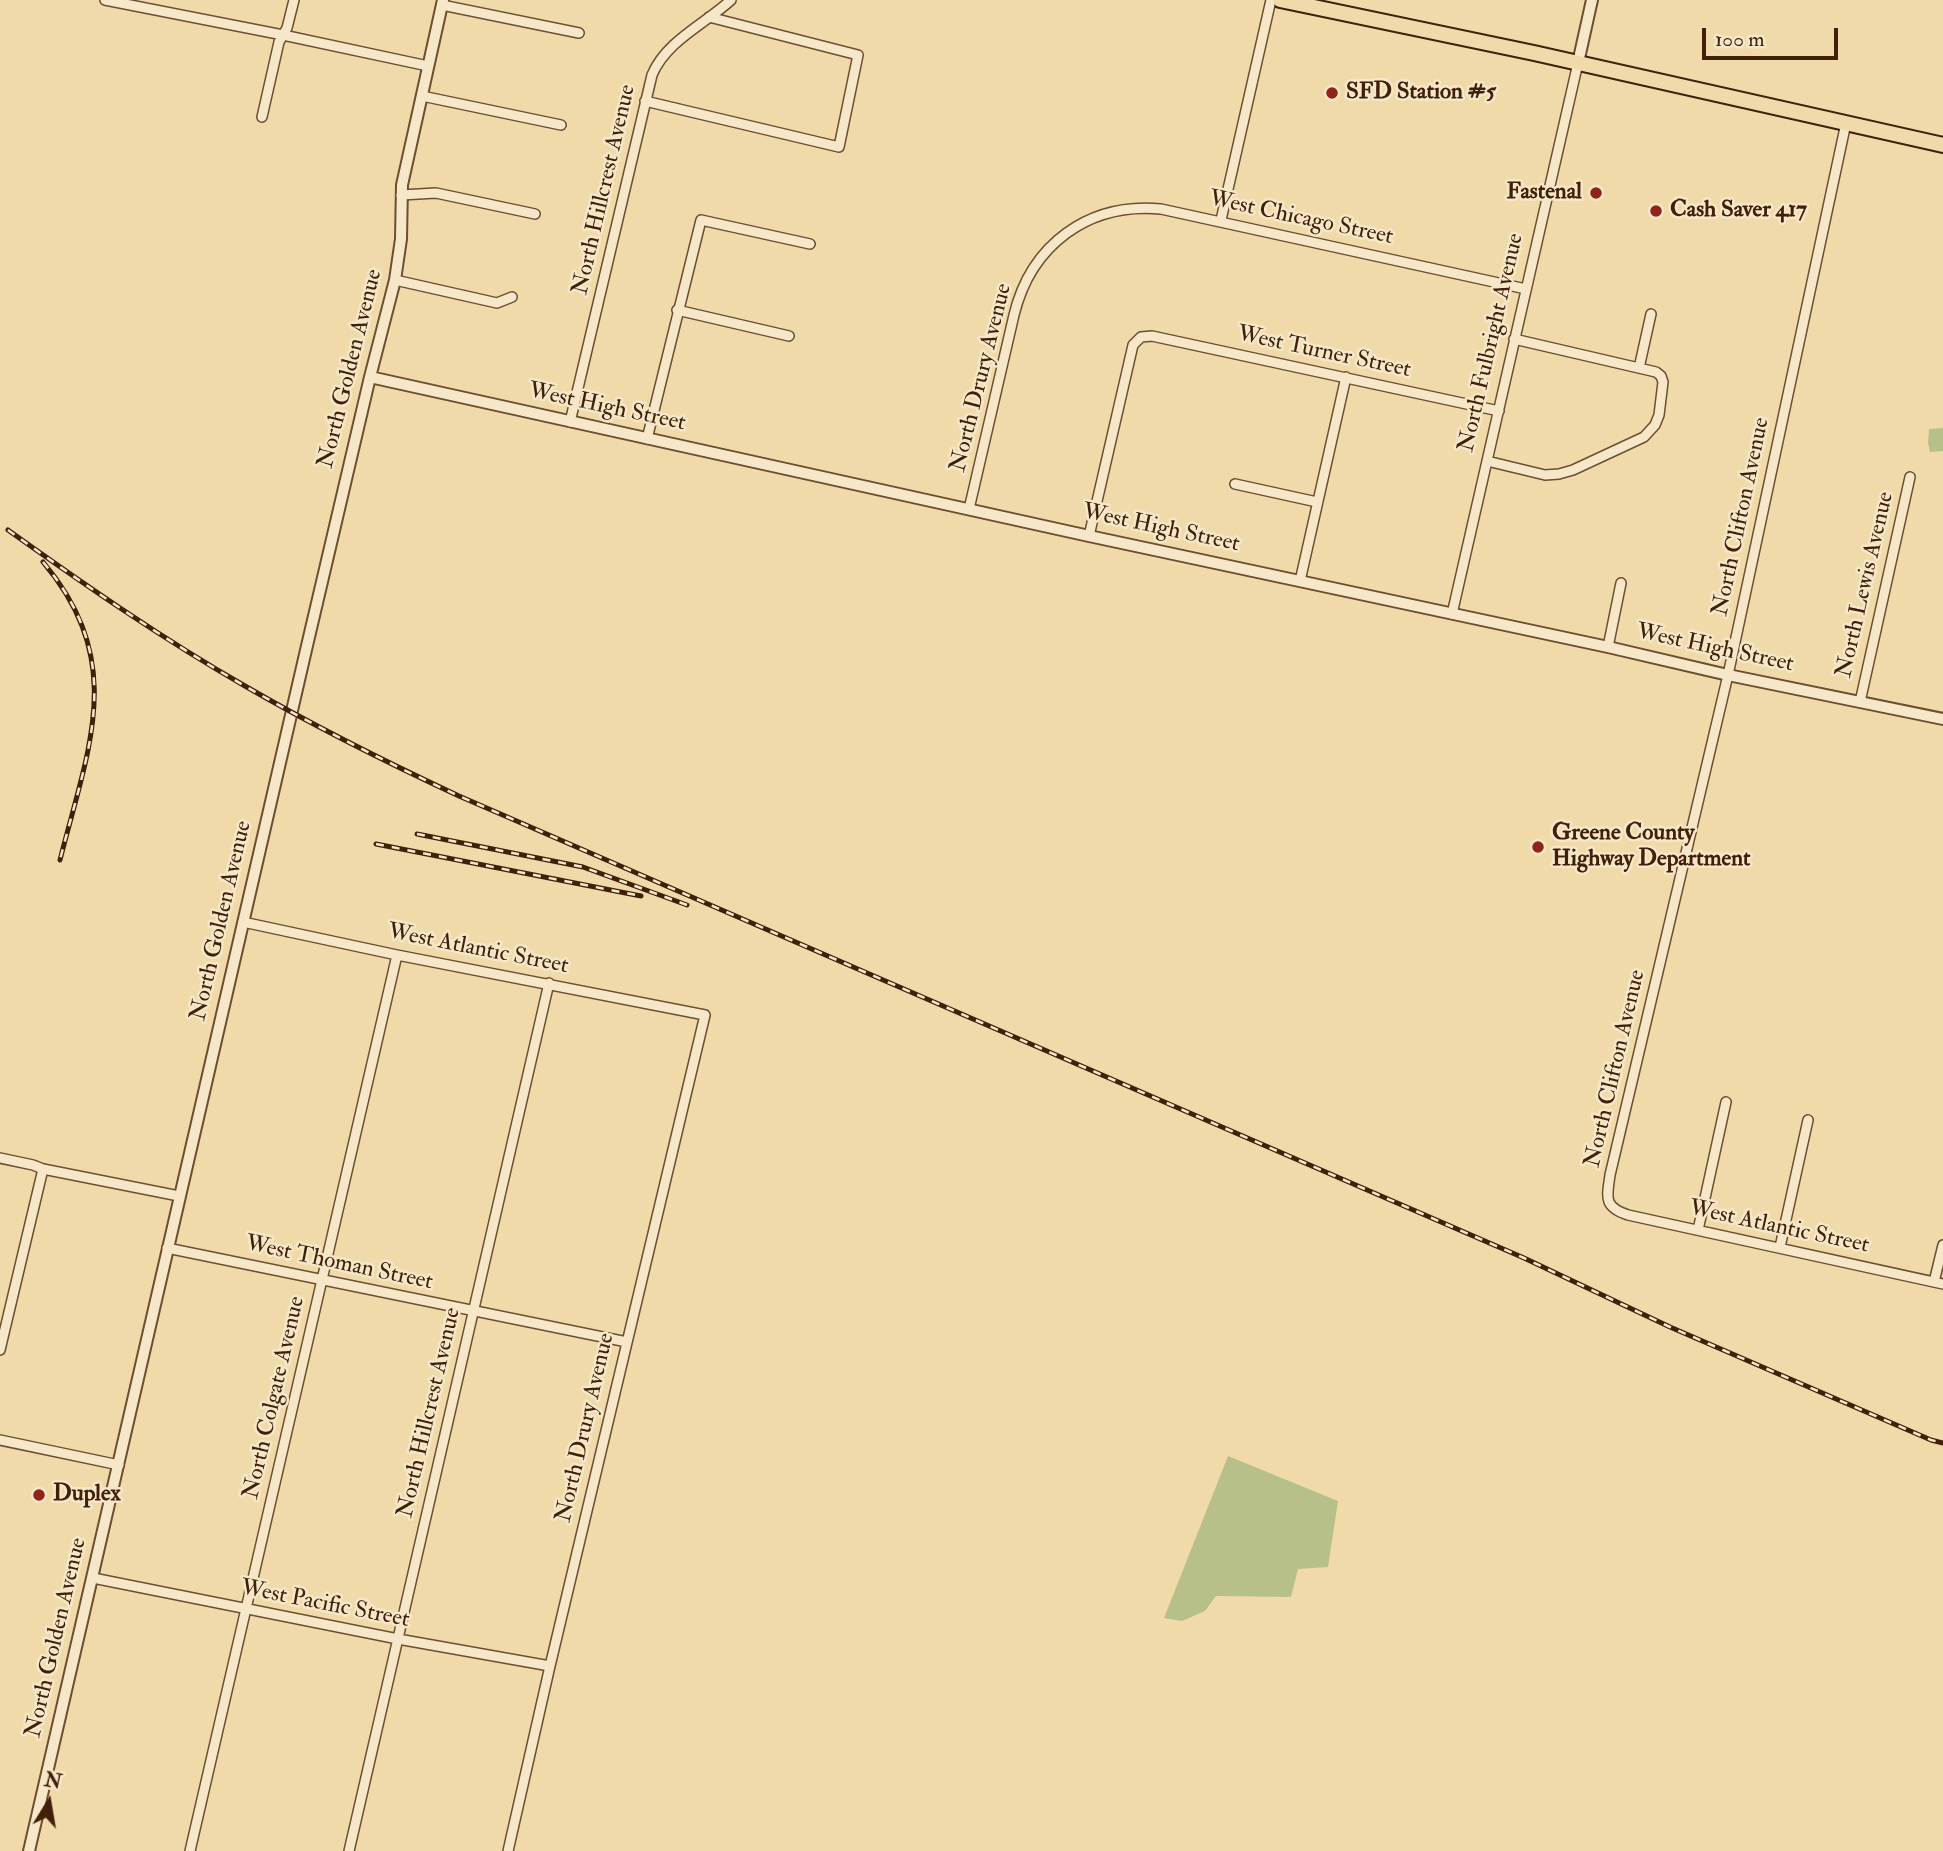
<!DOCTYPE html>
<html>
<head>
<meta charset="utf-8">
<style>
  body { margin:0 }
  #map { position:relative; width:1943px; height:1851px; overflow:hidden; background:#f1daaa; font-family:"IM FELL Double Pica",serif }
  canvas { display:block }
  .north { position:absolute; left:14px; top:1767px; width:70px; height:70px; -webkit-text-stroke:5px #f6e7c8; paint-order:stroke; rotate:11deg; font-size:19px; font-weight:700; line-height:28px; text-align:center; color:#402009 }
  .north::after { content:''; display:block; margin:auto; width:24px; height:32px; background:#402009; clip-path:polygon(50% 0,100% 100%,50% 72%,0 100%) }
  .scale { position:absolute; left:1702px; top:28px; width:136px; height:32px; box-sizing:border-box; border:4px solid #402009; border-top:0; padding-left:9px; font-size:21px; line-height:24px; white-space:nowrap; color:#402009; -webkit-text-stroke:5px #f6e7c8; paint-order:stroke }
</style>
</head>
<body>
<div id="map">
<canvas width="1943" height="1851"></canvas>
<div class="north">N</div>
<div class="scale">100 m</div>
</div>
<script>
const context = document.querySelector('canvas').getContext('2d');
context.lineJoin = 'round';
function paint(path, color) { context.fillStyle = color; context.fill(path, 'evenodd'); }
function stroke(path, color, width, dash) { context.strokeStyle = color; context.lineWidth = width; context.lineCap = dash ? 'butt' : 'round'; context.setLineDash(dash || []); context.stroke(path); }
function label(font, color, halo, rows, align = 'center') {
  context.font = font + ' "IM FELL Double Pica",serif'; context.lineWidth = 5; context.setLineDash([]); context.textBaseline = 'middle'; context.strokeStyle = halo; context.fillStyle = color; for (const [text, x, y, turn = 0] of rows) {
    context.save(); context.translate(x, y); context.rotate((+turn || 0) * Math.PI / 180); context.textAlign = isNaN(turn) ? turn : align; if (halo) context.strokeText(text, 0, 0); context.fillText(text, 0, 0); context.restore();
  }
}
paint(new Path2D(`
  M1943,428V451L1930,452L1928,443L1929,429Z
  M1228,1456L1338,1501L1328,1567L1298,1569L1291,1597L1216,1596L1205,1611L1182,1621L1164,1618Z`), '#b8c08a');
const minor = new Path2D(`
  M105,0L283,35L428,66
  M442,5L579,33
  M422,96L561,125
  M645,101L839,147L858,55L709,17
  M262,117L279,42L287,28L294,0
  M1846,123L1728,675L1610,1175C1607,1197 1603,1207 1628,1215L1943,1284
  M401,195L436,193L535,214
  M1221,220L1271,0
  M395,280L497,303L512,297
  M677,310L789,336
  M1639,368L1651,314
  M570,422L652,75C666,41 705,24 731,0
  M647,439L701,220L810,244
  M1487,461L1545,475L1559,474L1573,470L1644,437L1655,425L1659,415L1663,382L1661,376L1656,372L1514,339
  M1235,484L1317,502
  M969,509L1014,315C1031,245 1088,202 1161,209L1526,289
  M1089,536L1133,345L1141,337L1152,336L1499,411
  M1300,581L1346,377
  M1452,614L1578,63
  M1608,647L1621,583
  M1860,702L1910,477
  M243,922L397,955L705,1015L550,1666L508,1851
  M0,1158L33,1165L43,1169L179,1196
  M1698,1230L1726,1102
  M1780,1247L1808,1120
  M167,1248L627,1342
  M1934,1282L1943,1245
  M0,1350L43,1169
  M0,1440L119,1465
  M93,1578L398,1639L550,1666
  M190,1851L397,955
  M349,1851L549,983`);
const tertiary = new Path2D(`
  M1578,63L1592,0
  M370,377L1089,536L1608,647L1728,675L1943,719
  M29,1851L306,650L370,377L395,280L401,239L402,185L443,0`);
const primary = new Path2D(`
  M1280,0L1534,53L1943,145`);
stroke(minor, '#6c4e31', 12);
stroke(tertiary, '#6c4e31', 14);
stroke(primary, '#402009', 18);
stroke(minor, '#f6e7c8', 9);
stroke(tertiary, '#f6e7c8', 10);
stroke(primary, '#f1daaa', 14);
const rail = new Path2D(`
  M8,530C85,585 163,639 245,686C314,726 386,762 459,796L1524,1258L1670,1327L1931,1440L1943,1443
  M43,562C128,663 88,748 60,860
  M417,834L583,867L687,905
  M376,844L641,896`);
stroke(rail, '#402009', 5);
stroke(rail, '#f6e7c8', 2.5, [8]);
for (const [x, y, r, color] of [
  [1332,93,7,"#8f2418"],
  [1596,193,7,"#8f2418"],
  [1656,211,7,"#8f2418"],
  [1538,847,7,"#8f2418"],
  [39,1495,7,"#8f2418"]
]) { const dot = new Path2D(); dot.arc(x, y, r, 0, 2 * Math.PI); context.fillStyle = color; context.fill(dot); stroke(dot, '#f6e7c8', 2.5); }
label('bold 23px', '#402009', '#f6e7c8', [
  ["SFD Station #5",1346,93],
  ["Fastenal",1582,193,"right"],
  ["Cash Saver 417",1670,211],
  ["Greene County",1552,834],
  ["Highway Department",1552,860],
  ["Duplex",53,1495]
], 'left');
label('23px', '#402009', '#f6e7c8', [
  ["North Hillcrest Avenue",605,190,-77],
  ["West Chicago Street",1301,219,12],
  ["North Fulbright Avenue",1492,343,-77],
  ["West Turner Street",1324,353,12],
  ["North Golden Avenue",351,369,-76],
  ["North Drury Avenue",982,378,-76],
  ["West High Street",607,408,12],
  ["North Clifton Avenue",1742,517,-78],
  ["West High Street",1161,529,12],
  ["North Lewis Avenue",1866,585,-77],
  ["West High Street",1715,649,12],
  ["North Golden Avenue",222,921,-77],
  ["West Atlantic Street",478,950,11],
  ["North Clifton Avenue",1616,1069,-77],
  ["West Atlantic Street",1779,1228,12],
  ["West Thoman Street",339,1264,12],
  ["North Colgate Avenue",275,1398,-77],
  ["North Hillcrest Avenue",430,1413,-77],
  ["North Drury Avenue",586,1428,-77],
  ["West Pacific Street",325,1605,11],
  ["North Golden Avenue",57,1638,-77]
]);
</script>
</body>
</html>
